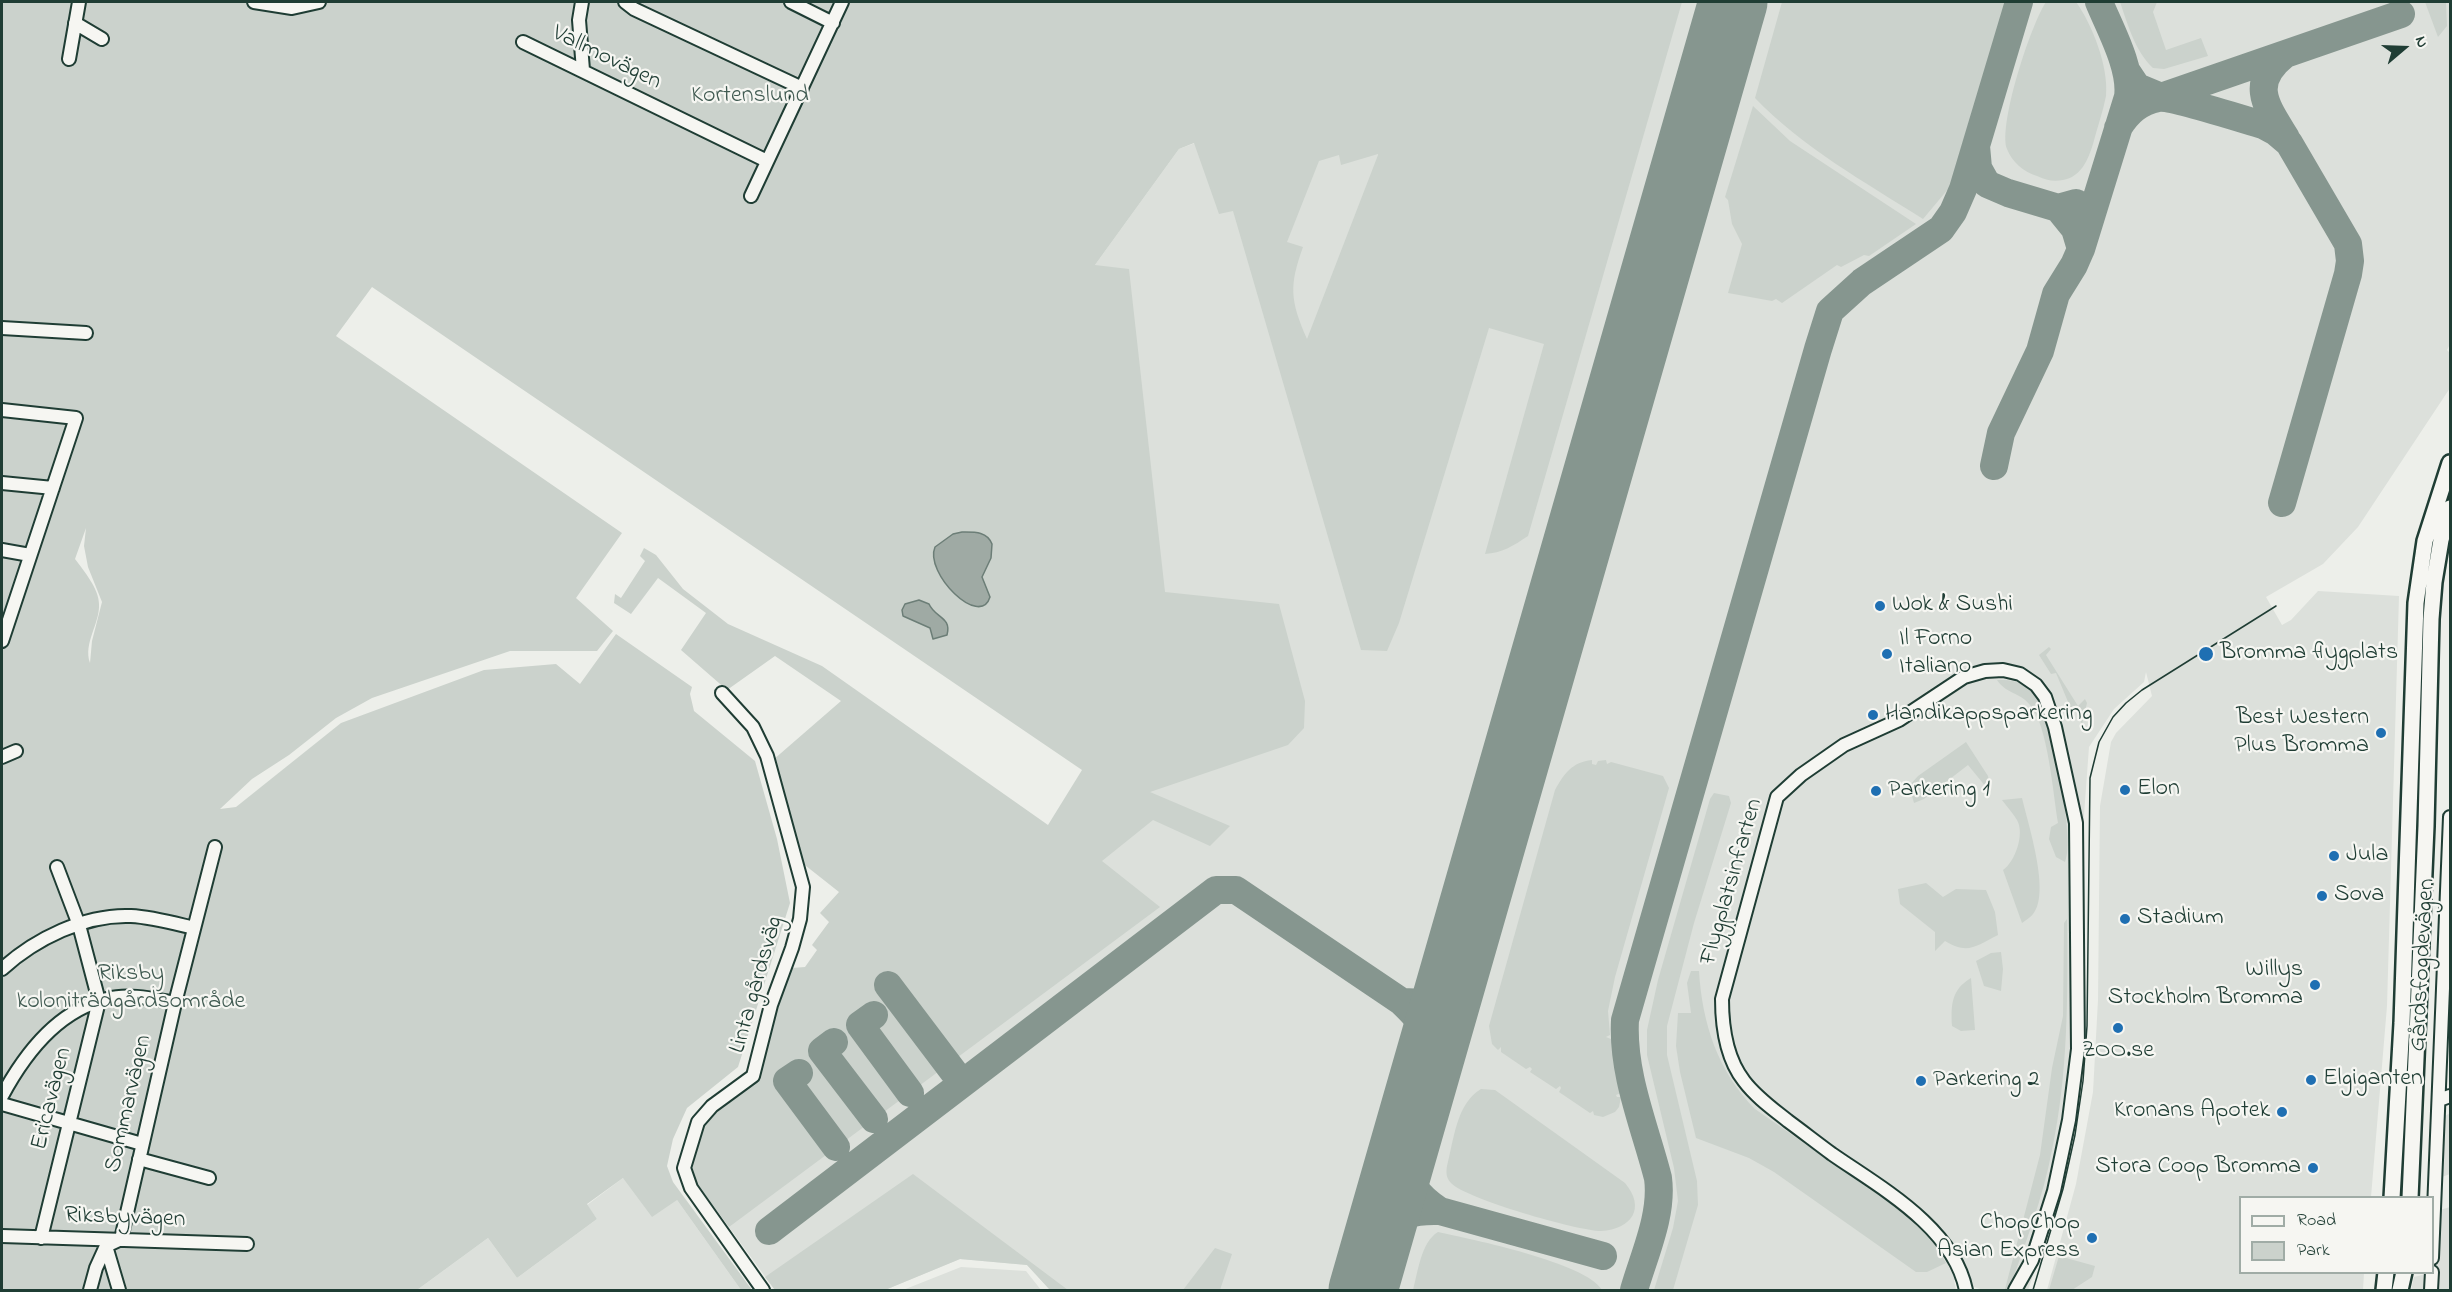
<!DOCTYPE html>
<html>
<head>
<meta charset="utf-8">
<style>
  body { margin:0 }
  #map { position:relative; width:2452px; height:1292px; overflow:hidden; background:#edefea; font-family:"Indie Flower",sans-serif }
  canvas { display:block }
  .frame { position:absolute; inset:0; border:3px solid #1f3d34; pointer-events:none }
  .legend { position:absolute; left:2239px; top:1196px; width:195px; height:78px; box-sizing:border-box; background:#f6f6f2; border:2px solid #a0aca6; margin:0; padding:8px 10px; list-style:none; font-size:18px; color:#1f3d34 }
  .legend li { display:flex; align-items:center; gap:12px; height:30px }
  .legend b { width:30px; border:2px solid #a0aca6 }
  .north { position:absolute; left:2374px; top:18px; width:60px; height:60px; -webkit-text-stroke:4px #f6f6f2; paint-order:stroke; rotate:71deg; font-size:16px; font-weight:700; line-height:24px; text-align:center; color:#1f3d34 }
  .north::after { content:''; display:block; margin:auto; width:21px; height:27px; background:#1f3d34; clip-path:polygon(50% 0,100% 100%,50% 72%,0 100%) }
</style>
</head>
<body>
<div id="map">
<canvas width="2452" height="1292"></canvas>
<div class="frame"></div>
<ul class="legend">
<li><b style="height:8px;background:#f6f6f2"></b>Road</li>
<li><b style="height:16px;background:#cbd2cc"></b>Park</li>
</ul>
<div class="north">N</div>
</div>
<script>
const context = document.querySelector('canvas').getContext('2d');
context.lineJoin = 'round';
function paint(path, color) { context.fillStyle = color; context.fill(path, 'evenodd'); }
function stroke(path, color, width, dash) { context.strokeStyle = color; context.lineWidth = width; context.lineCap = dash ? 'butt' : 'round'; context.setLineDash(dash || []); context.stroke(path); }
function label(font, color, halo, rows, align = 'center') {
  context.font = font + ' "Indie Flower",sans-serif'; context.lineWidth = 4.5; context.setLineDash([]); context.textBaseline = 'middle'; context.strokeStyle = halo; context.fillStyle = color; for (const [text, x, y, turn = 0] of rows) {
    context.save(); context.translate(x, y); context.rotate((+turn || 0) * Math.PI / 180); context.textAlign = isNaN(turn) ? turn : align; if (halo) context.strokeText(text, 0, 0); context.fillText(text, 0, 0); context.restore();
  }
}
paint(new Path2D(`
  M1510,2H2450V344L2447,350L2450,353V388L2358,527L2323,564L2266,597L2282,625L2291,620L2318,591L2399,596L2387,1006L2371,1197L2240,1198V1272L2364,1273L2363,1290H2047L2076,1184L2093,1092L2098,1000L2100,806L2111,742L2116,733L2152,696L2146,672L2144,682L2114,709L2089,747L2084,815L2081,1086L2062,1193L2028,1290H1983L1954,1280L1956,1290H1050L1027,1265L960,1259L885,1290H775L690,1174L705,1122L1142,780L1095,265L1179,149L1211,137Z
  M2450,1113V1174L2442,1177L2445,1116Z
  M623,1178L677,1200L741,1290H417L488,1238L517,1278L597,1219L587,1205Z
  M2450,1207V1290H2411L2414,1277L2434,1272L2440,1210Z
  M961,1267L1026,1271L1041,1290H903Z`), '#dce0db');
paint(new Path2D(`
  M2,2H1682L1528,536C1513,546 1502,553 1485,554L1544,344L1489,328L1399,623L1387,651L1361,650L1233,211L1219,214L1194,143L1179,149L1095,265L1129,269L1165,592L1279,604L1305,701L1304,728L1288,745L1150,792L1230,826L1210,846L1153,820L1102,861L1160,907L729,1227L690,1174L705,1122L759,1079L777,1007L792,968L805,967L817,950L812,945L829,922L820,913L839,892L801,862L773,760L841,701L775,656L727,690L681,650L706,613L658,578L631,614L614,603L615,594L621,598L645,561L640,556L644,548L656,555L683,589L728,624L822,666L1048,825L1082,770L372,287L336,336L622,533L576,598L613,631L597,651H510L372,698L336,718L289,755L252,779L220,809L236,807L341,723L484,670L556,664L580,684L616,634L692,687L690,694L694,711L755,761L777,839L790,903L738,1067L687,1108L673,1139L667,1166L673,1182L752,1290H741L677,1200L652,1217L623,1178L587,1204L597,1219L517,1278L488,1238L417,1290H2ZM1378,154V155L1307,339C1290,300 1289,286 1303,247L1287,242L1319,161L1339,155L1341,165ZM86,528L84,546L88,567L102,602L92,641L90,663C83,643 100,624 99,604C99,589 84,571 75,559Z
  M1782,2H2006L1954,182L1923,219C1865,182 1803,148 1755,98Z
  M2046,2H2076C2092,24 2109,67 2106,96C2103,112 2097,128 2093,144C2088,160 2081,177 2063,180C2053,182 2046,180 2037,176C2024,172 2012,162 2007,149C1998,125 2031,24 2046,2Z
  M2120,2H2157L2153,12L2166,50L2201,38L2208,56L2164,69L2153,68C2135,51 2128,25 2120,2Z
  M2425,2H2446L2447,26L2438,37Z
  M1753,106L1790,141L1916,224L1869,256L1864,255L1841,267L1837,265L1782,303L1776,299L1772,301L1728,293L1742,244L1732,224L1728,200L1725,197Z
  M2049,647L2051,649L2046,655L2078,706L2085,699L2087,703L2082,724L2075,708L2071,709L2056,673L2051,674L2039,655Z
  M1997,680C2019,679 2032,686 2042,707C2051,734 2076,838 2065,862L2056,857L2049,839L2051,827L2058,823C2053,794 2048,725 2030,705C2021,693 2005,693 1997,680Z
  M1966,742L1988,776L1991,793L1968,765L1924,799L1914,803L1909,786L1918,776Z
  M1592,760V764L1596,765L1598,761L1606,760L1607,764L1611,762L1663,776L1669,788L1615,977L1608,1011L1610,1035L1606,1037L1611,1039L1621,1093L1616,1095L1617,1097H1621L1619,1107L1615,1112L1603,1117L1594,1115L1593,1111L1590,1113L1559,1092L1561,1088L1560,1086L1556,1089L1530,1072L1532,1069L1530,1067L1526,1069L1501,1052V1047L1498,1050L1492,1044L1489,1026L1555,790C1564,774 1572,762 1592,760Z
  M1714,793L1729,796L1731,803L1694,923L1667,1026V1055L1697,1181L1698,1205L1673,1290H1654L1673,1228L1678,1201L1674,1168L1647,1055V1030L1658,980L1710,799Z
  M2022,798C2028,824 2051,893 2033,914C2031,917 2026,920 2022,923L2003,870C2015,862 2025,834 2017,820C2013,813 2007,807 2002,800Z
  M1926,883L1943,897L1956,889L1986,890L1995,912L1998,935C1976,946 1968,955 1945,941L1935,951V932L1900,904L1898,889Z
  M2067,919C2068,997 2068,1074 2052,1150C2043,1198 2025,1244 2009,1290L2005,1289L2040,1155L2052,1068L2063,1016L2064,923Z
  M2001,952L2003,969L2001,991L1984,986L1976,961L1991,953Z
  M1691,971H1699C1702,1023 1718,1072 1755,1109L1907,1215L1932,1239L1946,1263L1927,1272H1916L1774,1172L1749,1158L1696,1138L1680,1072L1676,1046L1678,1013H1691L1687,983Z
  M1971,978L1975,1030L1961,1031L1952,1026C1951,1005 1951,990 1971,978Z
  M1481,1089L1495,1090L1625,1183C1646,1208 1632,1229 1601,1231C1578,1231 1466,1199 1451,1183C1446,1178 1446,1172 1447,1166C1454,1140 1456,1104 1481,1089Z
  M913,1174L1068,1290H1050L1027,1265L960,1259L885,1290H775L765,1277Z
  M1438,1232C1471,1239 1587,1263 1602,1290H1413C1418,1272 1421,1242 1438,1232Z
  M1215,1248L1232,1254L1220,1290H1183Z
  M2059,1256L2095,1266L2092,1277L2072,1290H2049Z`), '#cbd2cc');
const water = new Path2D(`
  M962,532C974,532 987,531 992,544L991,558L982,577L990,597C980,629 924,573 935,547L953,534Z
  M919,600L929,604C935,618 952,617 947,635L933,639L930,628L903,616L902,610L905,604Z`);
paint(water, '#9faaa4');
stroke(water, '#6c7e77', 1.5);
stroke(new Path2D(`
  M2284,55C2248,84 2267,107 2286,138
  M2127,72L2137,87L2161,97L2401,14
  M2118,128C2128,112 2139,102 2158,98C2171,96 2245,120 2263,125L2276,132L2289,143L2348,244L2350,261L2348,274L2282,503
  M1976,146L1978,168L1987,184L2008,193L2058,208L2076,203
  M2081,249L2128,97C2132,68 2110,29 2099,2
  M1994,466L2001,433L2040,351L2056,294L2074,265L2081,249L2075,229L2058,208
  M888,985L962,1083
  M874,1015L860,1025L910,1093
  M834,1042L822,1051L874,1119
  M1429,1060C1428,1029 1424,1023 1402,1002C1430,1004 1441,1002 1453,976
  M799,1073L787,1081L836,1147
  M1440,1211L1603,1256
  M769,1231L1216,890H1236L1402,1002
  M1379,1236C1400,1215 1409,1210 1440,1211C1416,1196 1407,1181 1402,1153
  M1634,1290C1644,1255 1663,1215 1658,1178C1645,1127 1622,1074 1625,1020L1818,349L1830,311L1862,282L1941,229L1953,212L1963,189L2019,2`), '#86968f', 28);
stroke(new Path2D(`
  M1363,1290L1733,2`), '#86968f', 69);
const minor = new Path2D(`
  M254,2L292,8L319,2
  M582,2L579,20L583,70
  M625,2L634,9L802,88
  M791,2L833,23
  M75,23L102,39
  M523,42L767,161
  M69,59L79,2
  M751,196L842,2
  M2,328L86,333
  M2,410L76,418L2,641
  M2,483L53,488
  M2,550L30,555
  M722,693L753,727L767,756L803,887L800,919L792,948L771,1005L753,1076L712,1106L698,1122L684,1168L691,1188L763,1290
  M2,757L16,751
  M2,969C35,939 85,914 131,916C152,917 173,923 194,928
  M2,1096C24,1055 58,1010 107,999C129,993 153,999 175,1003
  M2439,1100L2450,1096
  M2,1104L142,1144
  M139,1159L209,1178
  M2,1236L247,1244
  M41,1238L99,1001L79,925L57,867
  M106,1246L119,1290
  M2432,1258L2450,817
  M90,1290L96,1268L106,1246L121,1239L175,1003L215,847
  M1966,1290C1953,1227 1881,1188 1832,1154C1817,1143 1803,1132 1788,1121C1773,1109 1756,1097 1744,1081C1726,1058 1722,1028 1722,999L1777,797L1801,775L1844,745L1899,720L1964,677L1985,671L2003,670L2020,674L2036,685L2045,697L2055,727L2076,823L2078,1049L2069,1120L2054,1191L2032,1260L2015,1290
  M2431,1290L2432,1272`);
const major = new Path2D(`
  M2392,1198L2402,1023L2416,603L2425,541L2450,463
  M2410,1198L2426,826L2431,619L2434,582L2441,540L2450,508
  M2384,1290L2386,1272
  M2400,1290L2404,1272`);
stroke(minor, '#1f3d34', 16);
stroke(major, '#1f3d34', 20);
stroke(minor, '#f6f6f2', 12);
stroke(major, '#f6f6f2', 15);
stroke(new Path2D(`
  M2033,1290L2063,1189L2075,1135L2083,1081L2087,1026L2090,778L2099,742L2113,717L2126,703L2142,690L2276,606`), '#1f3d34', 1.5);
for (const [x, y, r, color] of [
  [1880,606,6,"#1f6fb2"],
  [1887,654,6,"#1f6fb2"],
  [2206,654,8,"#1f6fb2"],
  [1873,715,6,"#1f6fb2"],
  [2381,733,6,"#1f6fb2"],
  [2125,790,6,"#1f6fb2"],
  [1876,791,6,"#1f6fb2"],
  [2334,856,6,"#1f6fb2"],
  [2322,896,6,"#1f6fb2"],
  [2125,919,6,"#1f6fb2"],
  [2315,985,6,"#1f6fb2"],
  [2118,1028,6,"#1f6fb2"],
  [2311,1080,6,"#1f6fb2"],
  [1921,1081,6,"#1f6fb2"],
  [2282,1112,6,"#1f6fb2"],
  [2313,1168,6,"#1f6fb2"],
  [2092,1238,6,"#1f6fb2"]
]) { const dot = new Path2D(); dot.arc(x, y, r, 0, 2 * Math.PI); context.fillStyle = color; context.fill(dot); stroke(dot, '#f6f6f2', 2); }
label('24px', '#1f3d34', '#f6f6f2', [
  ["Vallmovägen",606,59,26],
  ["Flygplatsinfarten",1733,882,-74],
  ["Gårdsfogdevägen",2424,965,-87],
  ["Linta gårdsväg",758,985,-74],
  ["Ericavägen",53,1099,-76],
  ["Sommarvägen",130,1104,-77],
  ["Riksbyvägen",125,1219,2]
]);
label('24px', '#415b52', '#f6f6f2', [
  ["Kortenslund",750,97],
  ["Riksby",131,975],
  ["koloniträdgårdsområde",131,1003]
]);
label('24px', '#1f3d34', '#f6f6f2', [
  ["Wok & Sushi",1892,606],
  ["Il Forno",1899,640],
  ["Italiano",1899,668],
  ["Bromma flygplats",2220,654],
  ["Handikappsparkering",1885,715],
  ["Best Western",2369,719,"right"],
  ["Plus Bromma",2369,747,"right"],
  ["Elon",2137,790],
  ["Parkering 1",1888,791],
  ["Jula",2346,856],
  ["Sova",2334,896],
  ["Stadium",2137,919],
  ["Willys",2303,971,"right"],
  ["Stockholm Bromma",2303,999,"right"],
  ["ZOO.se",2118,1052,"center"],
  ["Elgiganten",2323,1080],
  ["Parkering 2",1933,1081],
  ["Kronans Apotek",2270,1112,"right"],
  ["Stora Coop Bromma",2301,1168,"right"],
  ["ChopChop",2080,1224,"right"],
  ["Asian Express",2080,1252,"right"]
], 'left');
</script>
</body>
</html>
